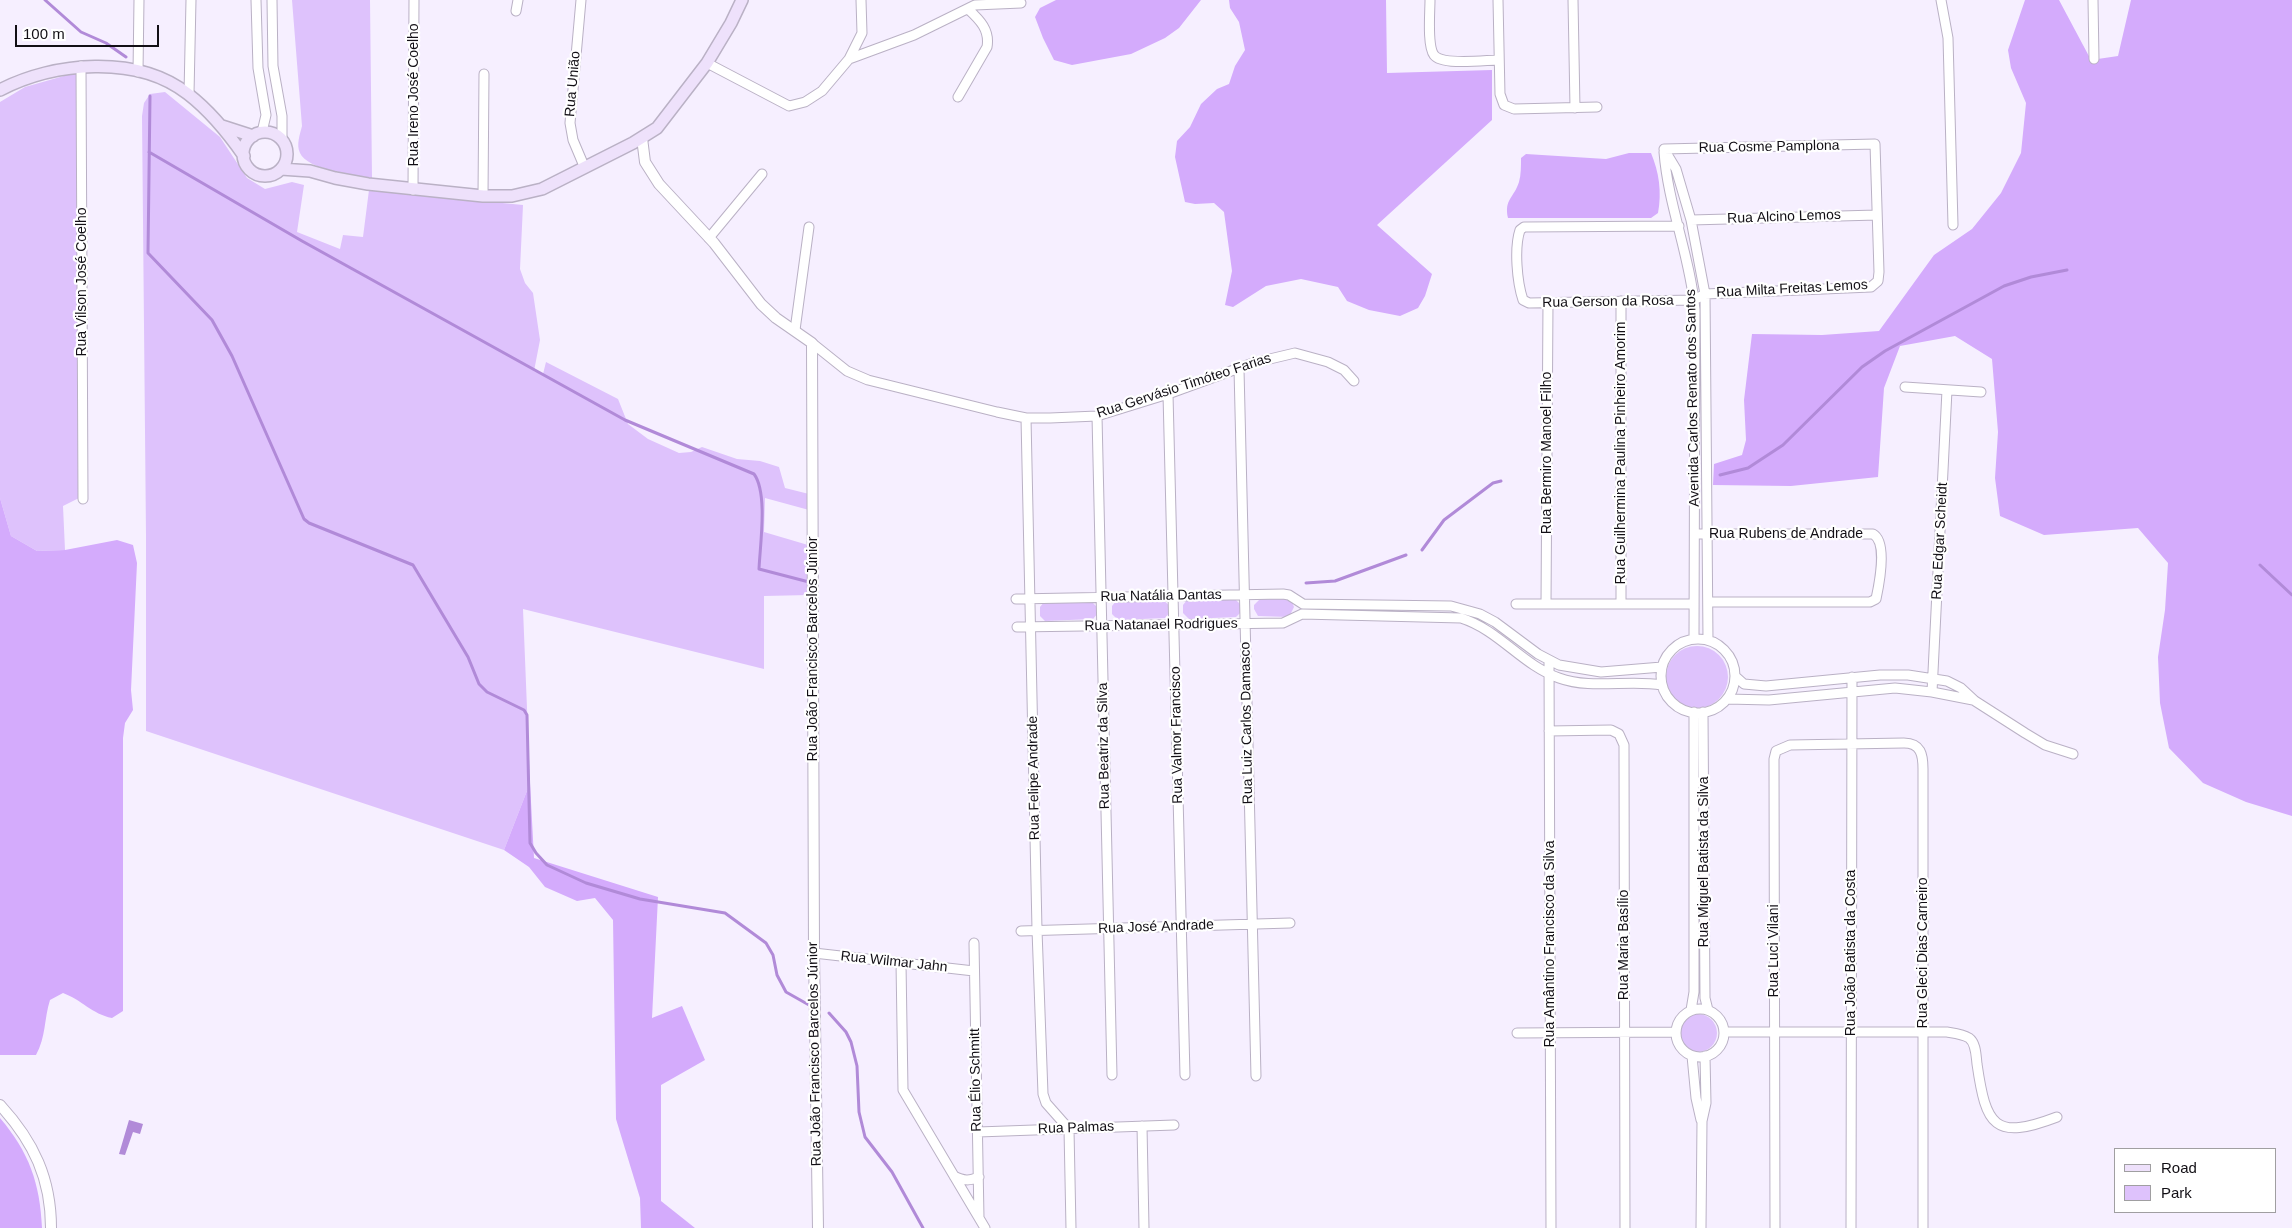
<!DOCTYPE html>
<html>
<head>
<meta charset="utf-8">
<style>
  body { margin:0 }
  #map { position:relative; width:2292px; height:1228px; overflow:hidden; background:#f6efff; font-family:Helvetica,sans-serif }
  canvas { display:block }
  .legend { position:absolute; left:2114px; top:1148px; width:162px; height:65px; box-sizing:border-box; background:#fff; border:1px solid #a09fa1; margin:0; padding:6px 9px; list-style:none; font-size:15px; color:#120f15 }
  .legend li { display:flex; align-items:center; gap:10px; height:25px }
  .legend b { width:25px; border:1px solid #a09fa1 }
  .scale { position:absolute; left:15px; top:25px; width:144px; height:22px; box-sizing:border-box; border:2px solid #120f15; border-top:0; padding-left:6px; font-size:15px; line-height:18px; white-space:nowrap; color:#120f15; -webkit-text-stroke:4px #fff; paint-order:stroke }
</style>
</head>
<body>
<div id="map">
<canvas width="2292" height="1228"></canvas>
<ul class="legend">
<li><b style="height:6px;background:#eee1fb"></b>Road</li>
<li><b style="height:14px;background:#dec2fc"></b>Park</li>
</ul>
<div class="scale">100 m</div>
</div>
<script>
const context = document.querySelector('canvas').getContext('2d');
context.lineJoin = 'round';
function paint(path, color) { context.fillStyle = color; context.fill(path, 'evenodd'); }
function stroke(path, color, width, dash) { context.strokeStyle = color; context.lineWidth = width; context.lineCap = dash ? 'butt' : 'round'; context.setLineDash(dash || []); context.stroke(path); }
function label(font, color, halo, rows, align = 'center') {
  context.font = font + ' Helvetica,sans-serif'; context.lineWidth = 4.5; context.setLineDash([]); context.textBaseline = 'middle'; context.strokeStyle = halo; context.fillStyle = color; for (const [text, x, y, turn = 0] of rows) {
    context.save(); context.translate(x, y); context.rotate((+turn || 0) * Math.PI / 180); context.textAlign = isNaN(turn) ? turn : align; if (halo) context.strokeText(text, 0, 0); context.fillText(text, 0, 0); context.restore();
  }
}
paint(new Path2D(`
  M292,0H370L372,178C356,175 307,170 300,153C296,145 300,134 302,126Z
  M78,72L79,498L63,506L65,550L37,551L11,536L0,498V102L25,87Z
  M165,92L220,137L247,178L265,189L292,182L304,185L297,232L340,249L343,235L363,237L369,190L523,205L520,269L525,283L533,293L540,340L534,371L543,374L546,362L618,399L628,424L648,439L679,453L691,452L702,447L737,459L760,461L779,467L785,488L809,494V510L765,498L764,532L808,545L809,595L764,596V669L523,609L530,783L504,850L146,731V536L142,116L144,103L150,94Z
  M1286,598L1292,602L1294,607L1289,617L1258,616L1254,609V605L1260,599Z
  M1235,599L1241,605L1242,611L1236,617L1189,619L1183,613V605L1187,600Z
  M1163,600L1170,606V612L1165,618L1118,620L1112,614V606L1116,601Z
  M1091,601L1098,608V613L1093,619L1045,621L1040,616V607L1044,602Z
  M1666 677a31 31 0 1 1 62 0a31 31 0 1 1-62 0Z
  M1679 1033a19 19 0 1 1 38 0a19 19 0 1 1-38 0Z`), '#dec2fc');
paint(new Path2D(`
  M1056,0H1201L1179,28L1165,38L1131,54L1072,65L1054,60L1043,38L1035,17L1040,8Z
  M1229,0H1386L1387,73L1492,70V120L1377,225L1432,274L1425,296L1418,308L1400,316L1369,310L1347,301L1338,287L1301,279L1266,286L1233,307L1225,305L1232,271L1224,212L1214,203L1195,204L1185,202L1175,157L1177,141L1190,127L1201,104L1217,89L1229,84L1235,66L1245,50L1239,22L1230,8Z
  M2025,0H2059L2091,60L2118,56L2131,0H2292V816L2246,802L2203,783L2169,748L2160,703L2158,657L2165,610L2168,563L2138,528L2044,535L2000,516L1995,478L1998,432L1992,359L1955,336L1900,346L1884,388L1878,477L1791,486L1713,485L1714,464L1742,455L1746,440L1744,400L1752,334L1822,335L1879,331L1934,255L1972,229L2001,193L2021,153L2026,103L2011,68L2008,50Z
  M1629,153H1651C1659,172 1662,192 1658,213L1651,218H1508C1504,199 1514,198 1519,182C1521,175 1521,166 1521,158L1526,154L1606,159Z
  M0,498L11,536L37,551L65,550L117,540L133,545L137,563L131,690L133,710L125,723L123,738V1011L112,1018C92,1014 82,1000 63,993L50,1000C44,1019 46,1037 36,1055H0Z
  M530,783L534,858L658,897L652,1018L682,1006L705,1060L661,1085V1201L695,1228H641L640,1198L616,1119L613,920L595,898L577,901L545,887L529,867L504,850Z
  M0,1118C29,1152 40,1183 42,1228H0Z`), '#d4abfc');
paint(new Path2D(`
  M129,1120L143,1124L140,1134L133,1132L125,1155L119,1154Z`), '#b18ad8');
stroke(new Path2D(`
  M45,0L81,32L106,43L126,57
  M150,96L148,253L212,320L232,356L304,519L309,523L413,565L468,657L479,684L487,692L524,710L527,715L530,843L536,853L547,865L586,883L640,899L725,913L766,943L773,955L777,975L786,992L809,1005
  M149,152L302,241L625,420L754,474C768,493 760,545 759,569L809,582
  M1720,475L1748,468L1783,445L1862,367L1885,351L2004,286L2031,277L2067,270
  M1422,550L1444,520L1493,483L1501,481
  M2260,565L2292,595
  M1306,583L1335,581L1406,555
  M829,1013L846,1032L851,1042L857,1066L859,1112L865,1137L892,1172L923,1228`), '#b18ad8', 3);
const minor = new Path2D(`
  M256,0L258,68L266,115L262,132
  M272,0L273,66L282,116V139
  M581,0L570,123L573,140L584,166
  M1430,0C1430,12 1427,46 1434,55C1442,66 1486,60 1499,60
  M1498,0L1500,94L1504,105L1514,109L1597,107
  M1573,0L1575,108
  M1941,0L1948,38L1953,225
  M2093,0L2094,59
  M516,11L518,0
  M849,59L862,33L861,0
  M707,63L789,106L805,102L822,91L849,59L914,35L975,5L1021,3
  M81,66L83,499
  M138,72L139,0
  M189,94L191,0
  M958,97L987,47C990,30 980,20 968,9
  M1664,149L1875,144L1879,272L1878,281L1871,287L1705,294L1694,300L1529,303L1523,300C1517,282 1514,248 1520,230L1524,227L1679,226
  M1664,149L1676,169L1691,220L1705,294L1708,640
  M1664,152C1668,205 1690,256 1695,310L1694,639
  M413,190L414,0
  M483,196L484,74
  M1691,220L1877,215
  M709,238L762,174
  M1621,301V604
  M795,330L809,227
  M812,343L847,371L868,380L997,412L1026,418H1050L1097,416L1168,394L1253,363L1295,353L1328,362L1344,370L1354,381
  M1239,369L1256,1076
  M1905,387L1981,392
  M1168,394L1185,1075
  M1097,416L1112,1075
  M1026,418L1037,930L1043,1094L1046,1103L1069,1129L1071,1228
  M1695,534H1873C1888,542 1879,585 1876,599L1870,602H1708
  M1016,599L1283,594L1289,595L1303,604
  M1303,604L1451,606L1480,614L1495,622L1538,654L1559,665L1601,672L1662,667
  M1516,604H1694
  M1546,604L1548,303
  M1302,614L1461,618C1499,630 1522,665 1559,678C1592,690 1628,679 1662,685
  M1017,627L1283,623L1302,614
  M1661 676a37 37 0 1 1 74 0a37 37 0 1 1-74 0Z
  M1549,661L1551,1228
  M1735,676L1744,684L1766,686L1880,675H1908L1947,681L1961,688L1975,701L2025,733L2045,745L2073,754
  M1932,692L1947,390
  M1727,699L1769,700L1895,688L1932,692L1973,700
  M1703,712L1705,998L1708,1010
  M1549,731L1611,730L1619,734L1624,745L1625,1228
  M1021,931L1290,923
  M974,943L979,1218
  M814,953L974,971
  M901,963L903,1090L985,1228
  M1676 1033a24 24 0 1 1 48 0a24 24 0 1 1-48 0Z
  M1691,1010L1694,992V712
  M1724,1032H1947C1953,1033 1963,1034 1969,1038C1976,1043 1976,1055 1977,1064C1986,1126 1994,1141 2057,1117
  M1517,1033L1675,1032
  M1692,1056L1696,1098L1701,1120
  M1142,1126L1144,1228
  M978,1132L1174,1125
  M954,1176C964,1181 969,1181 979,1177
  M1701,1228L1702,1121L1706,1103L1705,1056
  M1775,1228L1774,759L1776,751L1790,745L1904,743C1921,743 1923,755 1923,769V1228
  M1851,1228L1852,677`);
const tertiary = new Path2D(`
  M642,138L645,162L659,184L714,243L761,304L776,318L812,343L814,953L818,1228
  M0,1105C34,1142 51,1179 51,1228`);
const secondary = new Path2D(`
  M0,90C54,62 137,54 188,94C210,111 228,133 244,156
  M222,126L253,136
  M243 154a22 22 0 1 1 44 0a22 22 0 1 1-44 0Z
  M281,169L310,171L335,178L368,184L483,196H512L542,189L633,143L657,128L707,63L731,23L742,0`);
stroke(minor, '#bab1c5', 11);
stroke(tertiary, '#bab1c5', 12);
stroke(secondary, '#bab1c5', 14);
stroke(minor, '#fff', 9);
stroke(tertiary, '#fff', 10);
stroke(secondary, '#eee1fb', 11);
label('14px', '#120f15', '#fff', [
  ["Rua União",573,84,-85],
  ["Rua Ireno José Coelho",414,95,-90],
  ["Rua Cosme Pamplona",1769,147,-1],
  ["Rua Alcino Lemos",1784,217,-2],
  ["Rua Vilson José Coelho",82,282,-90],
  ["Rua Milta Freitas Lemos",1792,289,-3],
  ["Rua Gerson da Rosa",1608,302,-1],
  ["Rua Gervásio Timóteo Farias",1184,386,-18],
  ["Avenida Carlos Renato dos Santos",1693,398,-91],
  ["Rua Bermiro Manoel Filho",1547,453,-90],
  ["Rua Guilhermina Paulina Pinheiro Amorim",1621,453,-90],
  ["Rua Rubens de Andrade",1786,534],
  ["Rua Edgar Scheidt",1940,541,-87],
  ["Rua Natália Dantas",1161,596,-1],
  ["Rua Natanael Rodrigues",1161,625,-1],
  ["Rua João Francisco Barcelos Júnior",813,649,-90],
  ["Rua Luiz Carlos Damasco",1247,723,-91],
  ["Rua Valmor Francisco",1177,735,-91],
  ["Rua Beatriz da Silva",1104,746,-91],
  ["Rua Felipe Andrade",1034,778,-91],
  ["Rua Miguel Batista da Silva",1704,862,-90],
  ["Rua José Andrade",1156,927,-2],
  ["Rua Amântino Francisco da Silva",1550,944,-90],
  ["Rua Maria Basílio",1624,945,-90],
  ["Rua Luci Vilani",1774,951,-90],
  ["Rua João Batista da Costa",1851,953,-90],
  ["Rua Gleci Dias Carneiro",1923,953,-90],
  ["Rua Wilmar Jahn",894,962,6],
  ["Rua João Francisco Barcelos Júnior",815,1054,-91],
  ["Rua Élio Schmitt",976,1080,-91],
  ["Rua Palmas",1076,1128,-2]
]);
</script>
</body>
</html>
